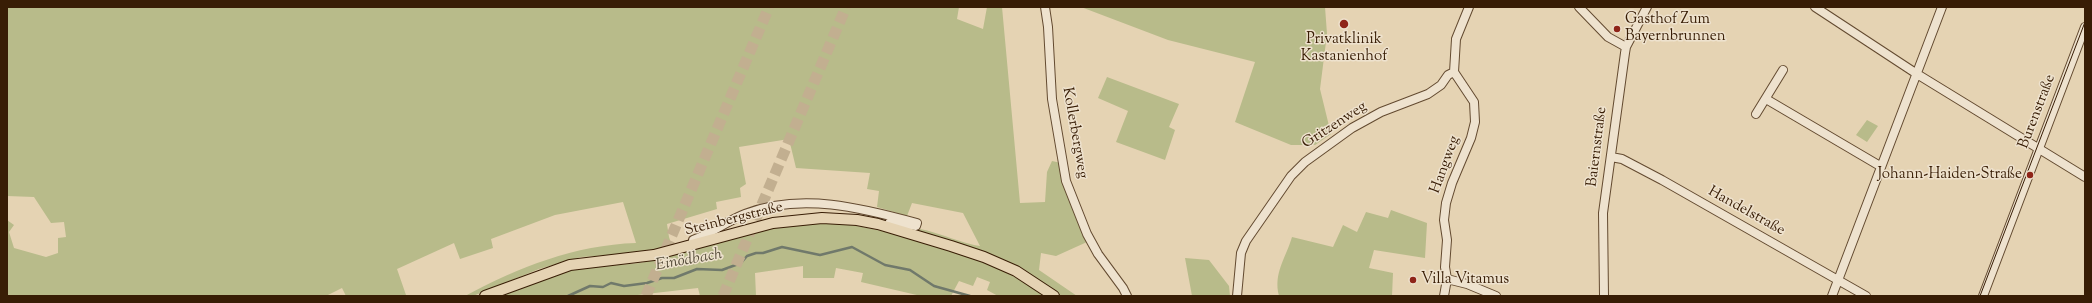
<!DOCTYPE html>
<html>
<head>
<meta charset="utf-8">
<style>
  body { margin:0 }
  #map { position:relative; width:2092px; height:303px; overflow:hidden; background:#e5d3b3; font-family:"Sorts Mill Goudy",serif }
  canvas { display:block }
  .frame { position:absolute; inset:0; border:8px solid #381d05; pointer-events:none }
</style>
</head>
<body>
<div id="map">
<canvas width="2092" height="303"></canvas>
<div class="frame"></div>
</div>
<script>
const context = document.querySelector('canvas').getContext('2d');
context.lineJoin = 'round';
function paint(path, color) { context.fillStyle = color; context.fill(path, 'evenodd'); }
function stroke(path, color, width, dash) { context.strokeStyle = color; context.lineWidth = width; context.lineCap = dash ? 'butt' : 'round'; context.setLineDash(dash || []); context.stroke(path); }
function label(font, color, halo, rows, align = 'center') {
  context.font = font + ' "Sorts Mill Goudy",serif'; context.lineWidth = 3; context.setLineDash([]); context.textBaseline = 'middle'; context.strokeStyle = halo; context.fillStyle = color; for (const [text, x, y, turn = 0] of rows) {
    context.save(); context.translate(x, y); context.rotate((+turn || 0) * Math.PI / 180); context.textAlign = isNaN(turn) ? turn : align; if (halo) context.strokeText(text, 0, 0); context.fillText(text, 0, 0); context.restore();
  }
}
paint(new Path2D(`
  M7,7H959L957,19L983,29L987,7H1002L1020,203L1045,202L1047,172L1052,161L1061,163L1087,242L1056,256L1041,253L1039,270L1077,296H1059L1038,281L902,227C930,227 954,242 980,246L963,213L912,203L907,216L877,207L879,191L867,189L870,173L796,168L789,139L739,147L746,184L740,188L741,197L716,202L717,209L667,224L669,237L672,246L640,253L581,257L539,269L473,296H465C519,267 575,245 636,243L623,202L555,215L491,239L493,248L460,259L454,243L397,269L406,295L403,296H346L342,288L326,296H7V220L14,225L9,232L14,248L46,257L58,253V238L66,237L64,222L51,223L34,197L7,196Z
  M1081,7H1325L1327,34L1320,89L1331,134L1315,145H1291L1235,122L1255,62L1168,40Z
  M1107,77L1179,104L1169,127L1175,130L1165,160L1116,142L1128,111L1098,98Z
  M1867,120L1878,126L1867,142L1856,135Z
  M1391,210L1427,223L1425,258L1374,250L1369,268L1393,273L1392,296H1279C1273,273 1286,258 1292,237L1333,247L1343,225L1357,232L1366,212L1388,218Z
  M819,223C858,223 892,233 929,244C971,257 1010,270 1045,296H998L987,290L990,282L977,277L973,286L959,281L951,296H921L861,282L863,273L836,268L834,278H803V266L755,273L756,296H700L698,288L629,296H496L574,269L640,263L664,258L750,233L784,226Z
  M1185,258L1209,260L1229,286L1230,296H1192Z`), '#b8bb8a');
stroke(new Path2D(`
  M568,296L590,286L603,287L611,283L624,286L647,283L662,278H674L697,269L722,270L741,263L747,256L756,253H763L782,247L820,255L852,247L885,265L910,270L934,286L970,296`), '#70796b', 2.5);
stroke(new Path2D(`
  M646,296L769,7
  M723,296L846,7`), '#c2af90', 11, [11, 5.5]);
const minor = new Path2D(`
  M1045,7L1048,27L1052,99L1066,181L1087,234L1098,254L1123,288L1127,296
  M1579,7L1608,37L1626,47
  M1815,7L1917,74L2085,177
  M1766,99L1880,166
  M1756,114L1783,70
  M1611,157L1622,159L1662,180L1866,296
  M693,243V240C712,233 727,221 745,214C801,192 862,208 917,223L916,226L889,223L888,226
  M1447,279L1467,284L1496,296
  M1237,296L1241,253L1246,241L1291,176L1305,162L1352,128L1381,112L1428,94L1441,85L1448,75L1454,72
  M1444,296L1447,279L1445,267L1447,240L1444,220L1446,203L1452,183L1471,138L1475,122L1474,102L1454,72L1456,39L1469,7
  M1604,296L1603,213L1625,53L1626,47L1647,7
  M1832,296L1942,7
  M1983,296L2085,27`);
const major = new Path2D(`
  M485,296L570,265L654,255L773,223L822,218L857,220L878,224L951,246L984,257L1016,271L1054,296`);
stroke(minor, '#634a30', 10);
stroke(major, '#381d05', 12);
stroke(minor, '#eee2ce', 8);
stroke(major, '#e5d3b3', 10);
stroke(new Path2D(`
  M1980,296L2085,22`), '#381d05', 1);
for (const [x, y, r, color] of [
  [1344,24,5,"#8f2418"],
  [1617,29,4,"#8f2418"],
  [2030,175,4,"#8f2418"],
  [1413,280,4,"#8f2418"]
]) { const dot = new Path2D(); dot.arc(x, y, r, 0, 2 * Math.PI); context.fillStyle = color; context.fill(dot); stroke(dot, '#eee2ce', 1.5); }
label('15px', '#381d05', '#eee2ce', [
  ["Gasthof Zum",1625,20],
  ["Bayernbrunnen",1625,37],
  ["Privatklinik",1344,40,"center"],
  ["Kastanienhof",1344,57,"center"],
  ["Johann-Haiden-Straße",2022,175,"right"],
  ["Villa Vitamus",1421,280]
], 'left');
label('15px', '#381d05', '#eee2ce', [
  ["Burenstraße",2038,112,-69],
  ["Gritzenweg",1335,126,-33],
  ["Kollerbergweg",1074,133,80],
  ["Baiernstraße",1598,147,-83],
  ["Hangweg",1446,165,-70],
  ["Handelstraße",1746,212,29],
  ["Steinbergstraße",734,220,-14]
]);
label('italic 16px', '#544b38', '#eee2ce', [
  ["Einödbach",689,261,-10]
]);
</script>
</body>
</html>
